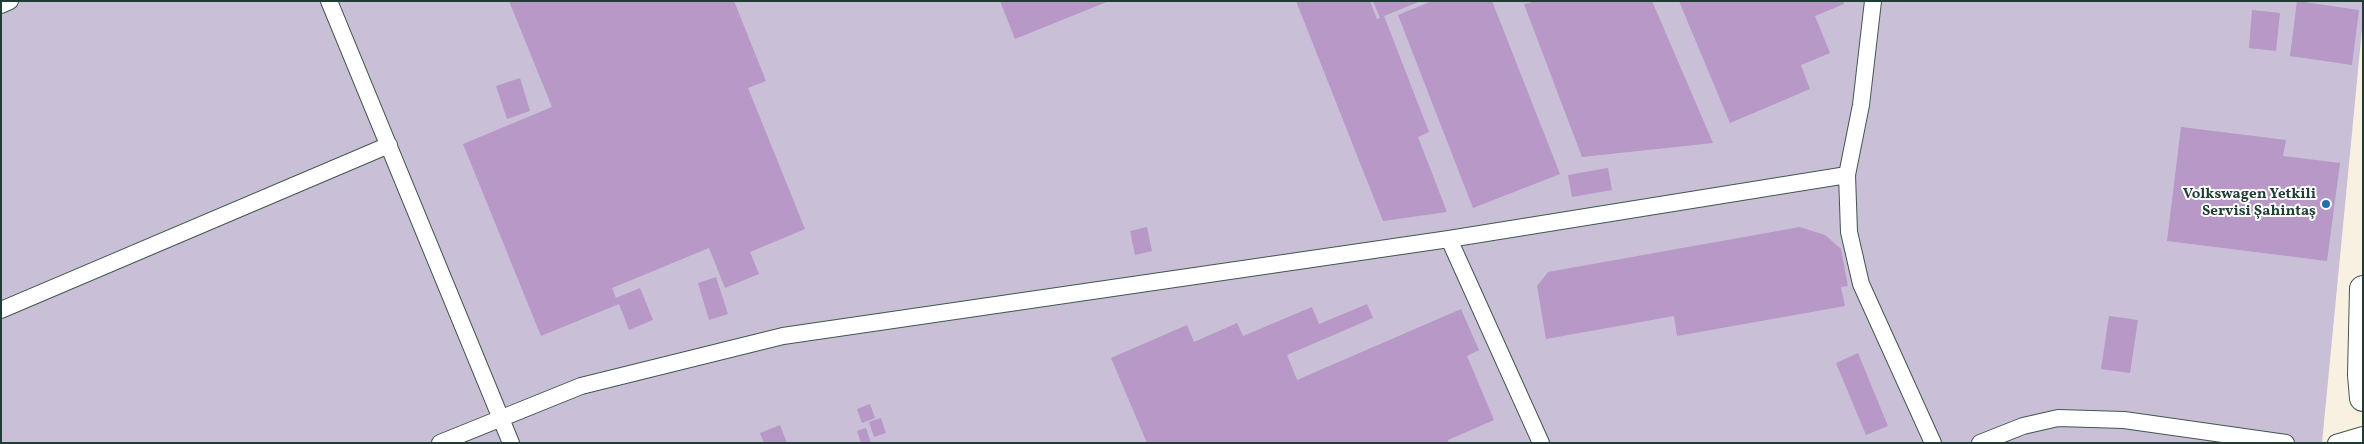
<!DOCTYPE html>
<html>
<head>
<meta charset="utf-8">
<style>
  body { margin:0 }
  #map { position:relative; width:2364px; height:444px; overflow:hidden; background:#f8f1e2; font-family:Vollkorn,serif }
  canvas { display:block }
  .frame { position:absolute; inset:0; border:2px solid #1f3d34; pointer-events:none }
</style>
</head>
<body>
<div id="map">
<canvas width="2364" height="444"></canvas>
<div class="frame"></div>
</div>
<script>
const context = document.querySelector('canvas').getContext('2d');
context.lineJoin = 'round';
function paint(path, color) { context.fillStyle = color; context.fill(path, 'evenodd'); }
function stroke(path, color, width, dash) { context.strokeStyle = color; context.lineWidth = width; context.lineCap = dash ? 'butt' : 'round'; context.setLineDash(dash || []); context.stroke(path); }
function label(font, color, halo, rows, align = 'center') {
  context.font = font + ' Vollkorn,serif'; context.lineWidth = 4; context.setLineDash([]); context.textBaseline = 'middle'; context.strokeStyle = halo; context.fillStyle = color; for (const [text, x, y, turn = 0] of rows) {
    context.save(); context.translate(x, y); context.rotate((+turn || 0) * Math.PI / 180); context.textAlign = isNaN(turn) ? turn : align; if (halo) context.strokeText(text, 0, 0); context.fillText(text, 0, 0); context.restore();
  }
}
paint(new Path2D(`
  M1,1H2363V19L2322,443H1Z`), '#c9bfd7');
paint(new Path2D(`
  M509,1H734L766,81L748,88L805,229L750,252L759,274L725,288L709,248L612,288L616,298L640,288L653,320L629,330L619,304L541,336L463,144L552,107Z
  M1000,1H1109L1015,39Z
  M1296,1H1370L1377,19L1380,18L1373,1H1421L1384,16L1429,132L1418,137L1447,212L1383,221Z
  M1432,1H1492L1560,174L1473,208L1398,15Z
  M1537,1H1652L1713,143L1582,157L1524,4Z
  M1679,1H1843L1844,4L1815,16L1830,53L1801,65L1810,89L1730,123Z
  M2297,1L2359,10L2352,65L2290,56Z
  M2252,10L2280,13L2276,51L2249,48Z
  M520,78L530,111L507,119L496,86Z
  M2181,127L2286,140L2283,156L2340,163L2327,261L2167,241Z
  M1608,168L1612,190L1572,197L1568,175Z
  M1147,227L1152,251L1135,255L1130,231Z
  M1800,227L1825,235L1841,249L1848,286L1841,287L1845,306L1677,336L1674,316L1546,339L1537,286L1548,272Z
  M716,277L728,314L709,320L698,283Z
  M1367,304L1373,318L1287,355L1297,380L1461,309L1479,350L1467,356L1494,420L1448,440L1449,443H1147L1111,358L1187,325L1194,342L1237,323L1243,336L1312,307L1319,324Z
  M2109,316L2138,320L2130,373L2101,369Z
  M1858,353L1888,426L1866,435L1836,363Z
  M870,404L875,418L862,423L857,409Z
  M881,418L886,433L874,437L869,422Z
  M780,425L787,443H764L760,433Z
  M866,428L871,443H861L857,431Z`), '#b798c6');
const minor = new Path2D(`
  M329,1L511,443
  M1873,1L1861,105L1847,175L1849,232L1861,284L1933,443
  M1,5L10,1
  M1449,239L1541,443
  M1,310L389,145
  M440,443L581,386L783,336L1449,239L1847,175
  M1980,443L2023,426L2058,418L2124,420L2286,443
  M2336,443L2363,435`);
const trunk = new Path2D(`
  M2363,289L2361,375L2363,398`);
stroke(minor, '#40584e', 18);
stroke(trunk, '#40584e', 28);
stroke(minor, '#fff', 16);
stroke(trunk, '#fff', 26);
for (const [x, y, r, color] of [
  [2326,204,5,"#1f6fb2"]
]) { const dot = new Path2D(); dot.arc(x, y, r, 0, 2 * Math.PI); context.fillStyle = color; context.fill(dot); stroke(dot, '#fff', 2); }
label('bold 15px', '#1f3d34', '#fff', [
  ["Volkswagen Yetkili",2316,195],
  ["Servisi Şahintaş",2316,212]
], 'right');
</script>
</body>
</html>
